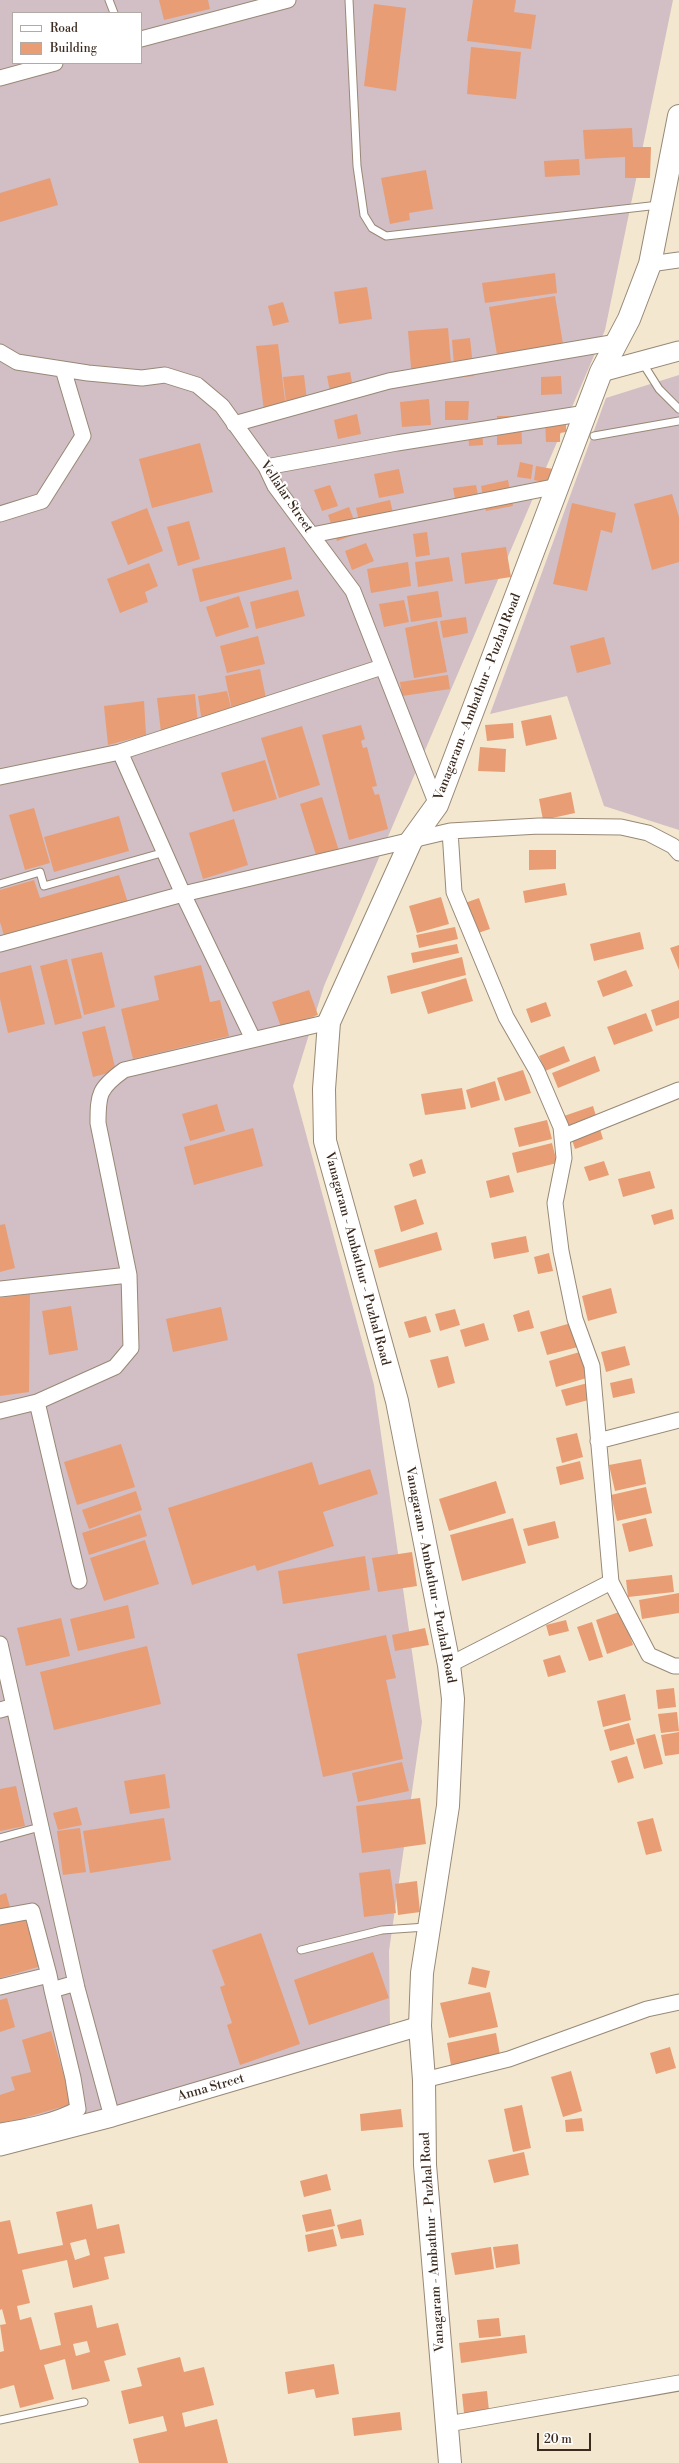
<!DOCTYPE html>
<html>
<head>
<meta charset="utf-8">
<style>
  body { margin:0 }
  #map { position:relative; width:679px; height:2463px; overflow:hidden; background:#f4e7cf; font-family:"Libre Bodoni",serif }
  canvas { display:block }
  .legend { position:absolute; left:12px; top:12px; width:130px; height:52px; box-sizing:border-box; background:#fff; border:1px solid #b1aaa5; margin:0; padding:5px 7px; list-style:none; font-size:12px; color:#3b2a1e }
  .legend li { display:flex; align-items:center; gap:8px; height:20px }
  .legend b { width:20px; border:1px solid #b1aaa5 }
  .scale { position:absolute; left:537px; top:2433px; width:54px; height:18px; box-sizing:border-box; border:2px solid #3b2a1e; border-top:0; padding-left:5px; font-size:12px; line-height:14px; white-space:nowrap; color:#3b2a1e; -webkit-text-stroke:3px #fff; paint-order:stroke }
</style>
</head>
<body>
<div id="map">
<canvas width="679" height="2463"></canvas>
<ul class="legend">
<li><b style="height:5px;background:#fff"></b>Road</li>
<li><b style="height:11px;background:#e99d74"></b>Building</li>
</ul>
<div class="scale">20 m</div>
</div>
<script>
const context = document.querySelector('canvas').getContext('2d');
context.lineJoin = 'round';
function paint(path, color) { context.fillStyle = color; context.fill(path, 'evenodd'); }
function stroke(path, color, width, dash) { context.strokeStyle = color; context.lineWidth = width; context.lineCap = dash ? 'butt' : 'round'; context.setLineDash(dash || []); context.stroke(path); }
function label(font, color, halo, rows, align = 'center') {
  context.font = font + ' "Libre Bodoni",serif'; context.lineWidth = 4; context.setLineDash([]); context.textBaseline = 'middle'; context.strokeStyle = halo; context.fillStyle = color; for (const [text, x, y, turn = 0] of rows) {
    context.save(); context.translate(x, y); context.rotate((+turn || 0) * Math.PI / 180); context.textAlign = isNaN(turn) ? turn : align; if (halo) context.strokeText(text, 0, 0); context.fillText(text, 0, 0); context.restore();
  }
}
paint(new Path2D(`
  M0,0H673L605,330L324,986L293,1086L374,1385L422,1722L389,1951L390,2027L146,2102L0,2135ZM13,13H141V63H13Z
  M679,375V830L604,806L567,696L490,714L606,398Z`), '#d2bec5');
paint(new Path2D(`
  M159,0H208L210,9L164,20Z
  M473,0H516L514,12L536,15L531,49L467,41Z
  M374,4L406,8L396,91L364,86Z
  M471,47L521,52L516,99L467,94Z
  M632,128L633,147H651L650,178H625V157L585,159L583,130Z
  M579,159L580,175L545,177L544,161Z
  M426,170L433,209L409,213L410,220L390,224L381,178Z
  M50,178L58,205L0,222V193Z
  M555,273L557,293L485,303L482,283Z
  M367,287L372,319L339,324L334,292Z
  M555,296L564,350L498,360L489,307Z
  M283,302L289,322L273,326L268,306Z
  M448,328L452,376L412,379L408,331Z
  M470,338L474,376L455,378L452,340Z
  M278,344L287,416L265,419L256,346Z
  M350,372L355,397L332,402L327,376Z
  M304,375L308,409L287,411L283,377Z
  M561,376L562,394L541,395V377Z
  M429,399L431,425L402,427L400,402Z
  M445,401H469L468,420H445Z
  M357,414L361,434L338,439L334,420Z
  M497,416H521L522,444L497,445Z
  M566,417V432L560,433V442H546L545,418Z
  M468,424H482L483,445L469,446Z
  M200,443L213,492L152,508L139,459Z
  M520,462L533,465L531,479L517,477Z
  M536,466L553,469L551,484L534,480Z
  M399,469L404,493L379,498L374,474Z
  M508,480L513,506L486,511L481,486Z
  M330,485L338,506L322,511L314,490Z
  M476,485L480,505L457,509L453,488Z
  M672,494L679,517V562L652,570L634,504Z
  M390,500L394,517L360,525L356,508Z
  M572,503L616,513L612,533L601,530L587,591L553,584Z
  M349,507L359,533L337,541L328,515Z
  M147,508L163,551L128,565L111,522Z
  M189,521L200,559L178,566L167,527Z
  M427,532L430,555L416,557L413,534Z
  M366,543L374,561L352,570L345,551Z
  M285,547L292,579L200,602L192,569Z
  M506,547L511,577L465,584L461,553Z
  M449,557L453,581L418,587L415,562Z
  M408,562L411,586L371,593L367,569Z
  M149,563L158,586L145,592L148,602L120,613L107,579Z
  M298,590L305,616L256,629L250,602Z
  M438,591L442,617L411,622L407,596Z
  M239,596L249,627L216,637L206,607Z
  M404,600L409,622L384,627L379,604Z
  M466,617L468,633L443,638L440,621Z
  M437,621L447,672L414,678L405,628Z
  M258,636L265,664L227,673L220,646Z
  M604,637L611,664L577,673L570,646Z
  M260,669L267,703L232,710L225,676Z
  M448,675L450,689L402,696L400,682Z
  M227,691L232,712L202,722L198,696Z
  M195,694L198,724L161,732L157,698Z
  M144,701L146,735L108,745L104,706Z
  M551,715L557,739L526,746L521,721Z
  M513,723L514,738L487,741L485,725Z
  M361,725L365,739L361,741L363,748L367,747L377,786L372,787L375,795L379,794L388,829L349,840L322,735Z
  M302,726L320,785L279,798L261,738Z
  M480,747L506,749L505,772L478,771Z
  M265,760L277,799L233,812L221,773Z
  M571,792L575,813L543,820L539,799Z
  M322,797L339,851L317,858L300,804Z
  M34,808L50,863L25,870L9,815Z
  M119,816L129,851L54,872L44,837Z
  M234,819L248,865L203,879L189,833Z
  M529,850H556V869L529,870Z
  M119,875L128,903L5,939L0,922V890L34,880L40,898Z
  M565,883L567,895L525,903L523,891Z
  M441,897L449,924L417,933L409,906Z
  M479,898L490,929L472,935L462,904Z
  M455,927L458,939L419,948L416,935Z
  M640,932L644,949L594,961L590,944Z
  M457,944L459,953L413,963L411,953Z
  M679,945V970L670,948Z
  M102,952L115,1007L84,1015L71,959Z
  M462,957L466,975L391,994L387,976Z
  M67,959L82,1018L55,1025L40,966Z
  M31,965L45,1024L8,1033L0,999V973Z
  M201,965L210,1002L220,1000L229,1036L133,1059L121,1009L159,1000L154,976Z
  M626,970L633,986L603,997L597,981Z
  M466,978L473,1001L428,1014L421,992Z
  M309,990L318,1015L281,1027L272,1002Z
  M679,1000V1018L656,1026L651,1010Z
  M546,1002L551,1016L531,1023L526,1009Z
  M646,1013L653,1031L614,1045L607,1027Z
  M105,1026L116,1071L93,1077L82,1032Z
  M564,1046L570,1061L545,1071L539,1056Z
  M595,1056L600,1071L558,1088L552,1073Z
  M523,1070L531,1093L505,1101L497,1078Z
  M495,1081L500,1100L471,1108L466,1090Z
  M462,1088L466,1109L425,1115L421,1094Z
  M217,1104L225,1131L190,1141L182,1114Z
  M593,1106L603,1139L575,1149L564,1116Z
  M547,1120L552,1139L519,1147L514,1128Z
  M253,1128L263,1166L194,1185L184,1147Z
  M552,1143L557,1163L517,1173L512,1153Z
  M422,1159L426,1173L413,1177L409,1164Z
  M604,1161L609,1175L589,1181L584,1167Z
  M650,1171L655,1188L623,1197L618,1179Z
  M509,1175L514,1192L490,1198L486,1181Z
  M416,1199L424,1224L401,1232L394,1206Z
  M672,1209L674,1219L654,1225L651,1215Z
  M5,1224L15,1268L0,1272V1225Z
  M437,1232L442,1250L379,1268L374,1250Z
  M526,1236L529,1252L494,1259L491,1243Z
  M549,1253L553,1271L538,1274L534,1257Z
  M611,1288L617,1313L588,1321L582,1296Z
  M30,1294L29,1392L0,1396V1298Z
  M71,1306L78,1350L49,1355L42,1311Z
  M221,1307L228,1340L173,1352L166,1319Z
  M455,1309L460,1325L440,1331L435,1314Z
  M529,1310L534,1328L518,1332L513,1315Z
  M426,1316L431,1332L409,1338L404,1322Z
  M484,1323L489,1340L465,1347L460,1330Z
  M571,1323L578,1347L547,1355L540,1332Z
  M625,1346L630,1365L606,1372L601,1352Z
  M583,1351L590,1377L556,1387L549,1361Z
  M448,1356L455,1383L438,1388L430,1360Z
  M632,1378L635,1393L613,1398L610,1383Z
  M588,1383L592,1399L566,1406L561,1390Z
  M577,1433L583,1457L562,1463L556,1438Z
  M121,1444L135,1487L77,1505L64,1462Z
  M641,1459L646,1484L615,1491L609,1465Z
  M580,1461L584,1479L560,1485L556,1467Z
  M312,1462L319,1485L370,1469L378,1494L323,1512L334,1546L257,1571L255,1565L192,1585L168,1508Z
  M496,1481L506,1513L449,1531L439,1499Z
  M646,1487L652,1513L617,1521L611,1495Z
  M136,1491L142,1510L89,1529L82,1510Z
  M140,1514L147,1536L89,1555L82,1533Z
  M513,1518L526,1563L462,1581L450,1535Z
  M646,1518L653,1546L629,1552L622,1524Z
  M555,1521L559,1538L528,1546L523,1529Z
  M145,1540L159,1584L104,1601L90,1558Z
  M412,1552L417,1586L378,1592L372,1558Z
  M365,1556L370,1590L283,1604L278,1571Z
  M672,1575L674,1592L628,1597L626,1580Z
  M679,1593V1613L642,1619L639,1600Z
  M128,1605L135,1638L78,1651L70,1619Z
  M622,1611L633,1645L607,1654L596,1620Z
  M61,1618L70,1656L26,1666L17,1628Z
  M566,1620L569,1631L549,1636L546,1625Z
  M592,1622L603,1657L589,1661L577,1627Z
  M425,1628L429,1645L395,1651L392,1635Z
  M386,1635L396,1678L386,1680L403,1759L323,1777L297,1654Z
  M147,1646L161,1704L54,1730L40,1672Z
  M560,1655L566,1672L548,1677L543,1660Z
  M674,1688L676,1707L658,1709L656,1690Z
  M625,1694L631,1720L603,1727L597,1701Z
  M677,1712L679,1731L661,1733L658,1714Z
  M629,1723L635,1744L610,1751L604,1730Z
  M679,1732V1754L665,1756L661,1735Z
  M655,1734L663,1764L644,1769L636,1739Z
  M627,1756L634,1778L618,1783L611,1761Z
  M402,1762L409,1791L358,1802L352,1773Z
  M165,1774L170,1808L130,1814L124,1781Z
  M16,1786L25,1826L0,1831V1789Z
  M420,1798L426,1844L362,1853L356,1806Z
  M77,1807L82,1825L58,1830L53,1813Z
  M164,1818L171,1860L90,1873L83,1831Z
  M653,1818L662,1851L646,1855L637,1822Z
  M80,1828L86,1872L63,1875L57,1831Z
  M390,1869L396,1913L364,1917L359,1873Z
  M417,1881L420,1912L398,1915L395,1884Z
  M6,1893L10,1907L0,1910V1895Z
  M30,1914L45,1965L0,1978V1922Z
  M261,1933L300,2044L240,2065L227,2025L232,2023L220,1987L225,1985L212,1950Z
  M373,1952L389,1998L309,2025L294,1980Z
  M472,1967L490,1971L486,1988L468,1984Z
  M490,1992L498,2027L449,2038L440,2003Z
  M7,1998L15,2027L0,2032V2000Z
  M51,2031L72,2104L0,2125V2095L15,2090L11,2077L31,2072L22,2040Z
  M496,2033L500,2055L451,2065L447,2043Z
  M670,2047L676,2068L656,2074L650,2053Z
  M571,2071L582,2111L563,2117L551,2077Z
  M522,2105L531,2148L513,2152L504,2109Z
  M401,2109L403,2127L361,2131L360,2114Z
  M582,2118L584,2131L566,2132L565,2120Z
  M524,2152L529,2175L494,2183L488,2160Z
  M327,2174L331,2190L304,2197L300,2181Z
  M92,2204L97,2229L119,2224L125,2253L104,2257L109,2279L73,2288L67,2260L22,2270L30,2303L17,2306L20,2320L31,2317L40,2350L61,2345L54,2313L92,2305L97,2328L118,2323L126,2355L104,2361L110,2381L72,2390L65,2359L44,2365L54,2399L20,2408L14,2385L0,2389V2352L4,2351L0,2325L6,2324L2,2309L0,2310V2222L10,2220L18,2254L63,2245L56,2212ZM86,2239L90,2255L75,2260L70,2243ZM87,2341L90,2352L76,2356L73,2344Z
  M331,2209L335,2226L306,2232L302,2215Z
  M361,2219L364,2235L341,2239L337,2225Z
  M333,2229L337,2246L308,2252L305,2235Z
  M518,2244L520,2264L496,2268L493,2247Z
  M491,2247L494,2269L455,2275L451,2253Z
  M499,2318L501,2336L479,2338L477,2320Z
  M525,2335L527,2353L461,2363L459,2343Z
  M180,2357L184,2372L204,2367L214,2405L182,2413L185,2427L217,2419L228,2463H139L133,2439L167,2431L163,2416L129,2424L121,2391L142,2386L137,2368Z
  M334,2364L339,2394L316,2398L314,2389L288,2394L285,2372Z
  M487,2391L489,2411L464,2413L462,2394Z
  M400,2412L402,2430L354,2436L352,2418Z`), '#e99d74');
const service = new Path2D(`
  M109,0L114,13
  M349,0L357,166L364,215L372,228L386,236L659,205
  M642,362L659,389L679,409
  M594,436L679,421
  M0,884L40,872L44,886L165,852
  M0,1838L40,1827
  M301,1950L382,1930L426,1927
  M0,2420L84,2402`);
const minor = new Path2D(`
  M141,39L288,0
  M0,78L55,63
  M650,264L679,260
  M0,352L17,362L88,373L142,378L165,375L197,385L222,406L266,467L275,486L353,591L437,805
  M234,424L389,381L617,342
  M266,467L397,443L586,413
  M0,514L42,501L83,436L63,369
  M312,535L558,486
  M0,777L120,752
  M450,831L454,892L506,1017L537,1071L561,1127L564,1158L555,1203L561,1251L575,1319L592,1366L611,1582
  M0,944L183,894L450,831L539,826L621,827L648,833L673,846L679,853
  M253,1039L183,894L120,752L382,667
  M562,1137L679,1090
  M0,1289L129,1275
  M37,1402L79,1581
  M0,1411L37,1402L115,1367L131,1348L129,1275L98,1123C98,1094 99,1088 124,1070L329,1022
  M598,1441L679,1420
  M0,1644L77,1988L112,2117
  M449,1665L611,1582L649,1655L674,1666H679
  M0,1710L14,1706
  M0,1917L32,1911L49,1975
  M0,1987L49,1975L52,1990L76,1983
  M424,2080L509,2059L647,2009L679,2002
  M0,2131C26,2127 54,2122 78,2109L73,2078L52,1990
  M448,2424L679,2383`);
const tertiary = new Path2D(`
  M601,372L679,351
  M0,2146L112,2117L420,2026`);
const primary = new Path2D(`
  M450,2463L425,2165L424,2080L420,2026L422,1973L448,1806L453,1699L449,1665L397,1401L325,1141L324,1089L329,1022L411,841L437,805L601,372L629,319L650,264L679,116`);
stroke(service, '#988876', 9);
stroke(minor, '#988876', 17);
stroke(tertiary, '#988876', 21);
stroke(primary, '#988876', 24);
stroke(service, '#fff', 7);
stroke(minor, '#fff', 15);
stroke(tertiary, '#fff', 19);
stroke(primary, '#fff', 22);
label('13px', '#3b2a1e', '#fff', [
  ["Vellalar Street",286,497,56],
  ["Vanagaram - Ambathur - Puzhal Road",478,697,-69],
  ["Vanagaram - Ambathur - Puzhal Road",357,1259,75],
  ["Vanagaram - Ambathur - Puzhal Road",430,1575,79],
  ["Anna Street",211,2088,-16],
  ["Vanagaram - Ambathur - Puzhal Road",433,2242,-94]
]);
</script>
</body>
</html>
